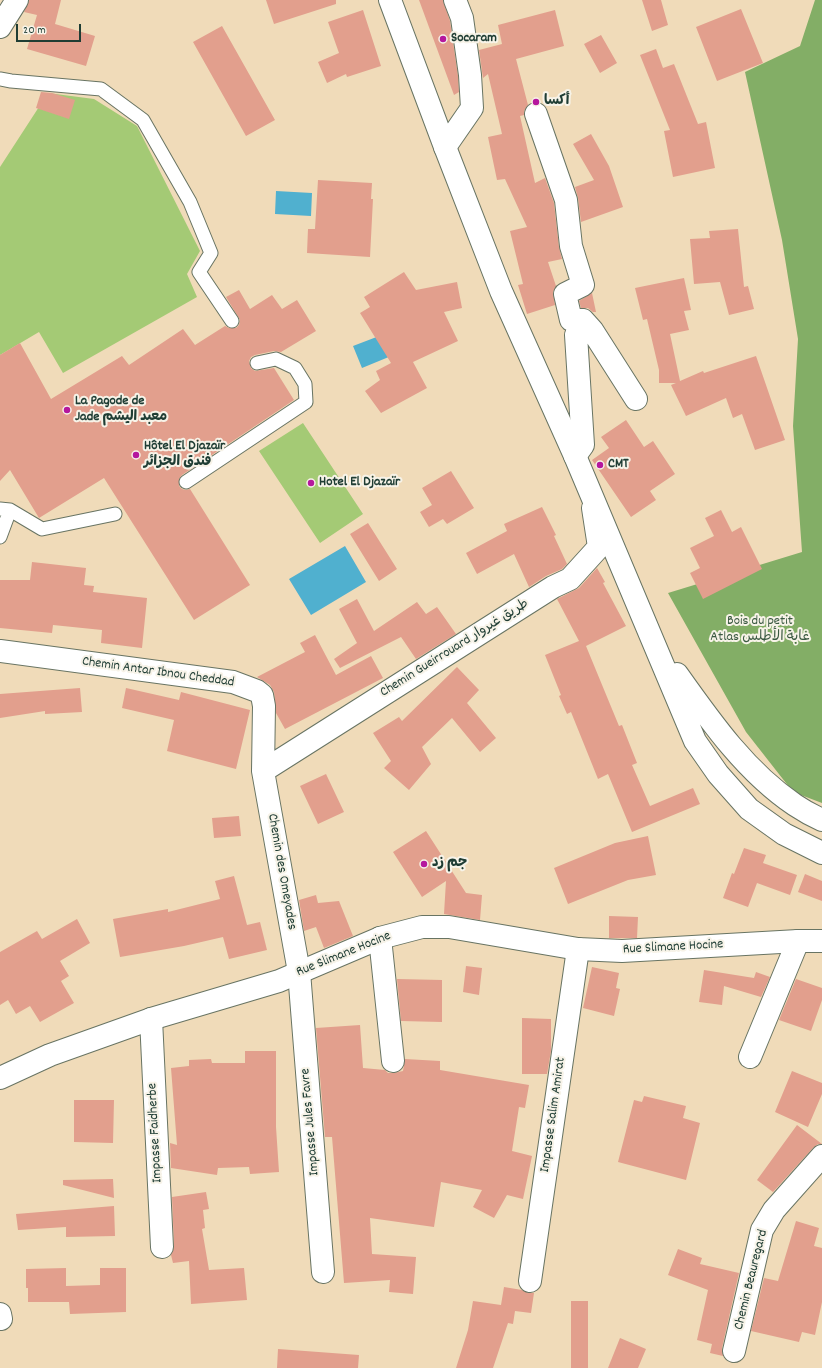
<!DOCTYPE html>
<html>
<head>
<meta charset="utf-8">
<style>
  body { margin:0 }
  #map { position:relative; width:822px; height:1368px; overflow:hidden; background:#f0dbb9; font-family:Dekko,sans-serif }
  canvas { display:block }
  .scale { position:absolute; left:16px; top:24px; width:65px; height:18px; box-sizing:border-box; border:2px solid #1f3d34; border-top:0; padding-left:5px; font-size:12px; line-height:14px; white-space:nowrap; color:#1f3d34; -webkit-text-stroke:3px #f7f3e8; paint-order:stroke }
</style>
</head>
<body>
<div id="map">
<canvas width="822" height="1368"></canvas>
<div class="scale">20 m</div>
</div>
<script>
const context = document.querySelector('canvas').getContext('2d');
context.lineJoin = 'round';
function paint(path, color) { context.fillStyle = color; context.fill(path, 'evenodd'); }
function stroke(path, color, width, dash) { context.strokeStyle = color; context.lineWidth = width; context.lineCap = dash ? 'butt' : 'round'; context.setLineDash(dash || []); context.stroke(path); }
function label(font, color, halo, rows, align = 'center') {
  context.font = font + ' Dekko,"Playpen Sans Arabic",sans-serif'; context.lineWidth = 4; context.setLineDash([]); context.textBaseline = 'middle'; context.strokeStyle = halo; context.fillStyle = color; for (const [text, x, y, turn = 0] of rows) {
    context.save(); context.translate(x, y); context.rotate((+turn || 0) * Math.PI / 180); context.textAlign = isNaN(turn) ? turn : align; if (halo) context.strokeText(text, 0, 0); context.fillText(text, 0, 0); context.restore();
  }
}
paint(new Path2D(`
  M48,93L94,99L137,126L200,251L187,274L197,297L63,373L39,332L0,355V167Z
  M303,423L363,514L320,543L259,451Z`), '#a4ca75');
paint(new Path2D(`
  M815,0H822V803L793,792L746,732L668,593L802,552L793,426L798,339L782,240L745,72L800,46Z`), '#83ae66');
paint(new Path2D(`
  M276,191L312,193L311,216L275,214Z
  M387,333L396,354L362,368L353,346Z
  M345,546L366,582L311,615L289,579Z`), '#50b0cf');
paint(new Path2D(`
  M29,0H61L55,24L95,36L86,66L27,49L37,15L24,12Z
  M266,0H336V4L274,24Z
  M419,0H443L450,21L458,76L459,92L454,95Z
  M642,0H661L668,25L652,31Z
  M741,9L763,63L717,81L696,27Z
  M363,10L381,66L347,77L346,74L327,83L318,62L339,53L328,22Z
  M555,10L564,46L516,59L528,105L524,111V115L520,116L535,183L545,178L554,203L559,247L562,259L548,262L556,286L553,292L555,305L527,314L518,285L523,284L510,231L527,227L505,179L497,180L488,137L502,134L488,74L483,78L479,50L502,44L498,25Z
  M222,26L275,120L246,136L193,42Z
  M601,35L617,63L600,73L584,44Z
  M656,49L663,68L674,64L698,124L706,122L715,168L673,177L664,131L670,130L640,55Z
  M41,92L52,93L75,100L69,119L36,108Z
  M591,134L609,166L623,207L581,222L578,198L575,187L594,180L573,144Z
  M318,180L372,183L371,199H373L370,257L307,253L308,229H315Z
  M738,229L744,287L748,286L754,309L729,315L720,282L694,284L690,239L710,238L709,231Z
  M404,272L416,290L457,282L462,308L444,312L458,341L413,362L427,388L381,413L365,391L380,380L376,371L391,363L360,313L370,307L364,297Z
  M684,278L691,310L684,311L689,330L670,334L680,381L703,371L704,373L756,356L785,440L755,450L742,414L733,418L726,398L686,416L671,385L676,383H659V370L647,319L643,320L635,288Z
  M239,290L250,309L272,295L282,309L297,300L316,331L281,352L274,351L255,355L251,357L249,361L251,368L255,371L274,368L294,400L182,475L179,479V486L182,489L186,490L190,489L250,585L194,620L104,478L39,518L10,470L0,481V355L20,343L51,399L122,356L129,365L183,329L195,345L225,326L229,328H236L239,325L240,320L226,297Z
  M592,293L596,312H593L588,308H581L579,301Z
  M626,420L644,447L653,441L675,474L650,491L656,500L631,517L592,460L609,448L601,437Z
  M451,471L474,508L447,524L443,519L429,527L420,512L432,505L422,488Z
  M542,507L556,535L554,536L567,564L562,569L546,576L529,587L514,554L477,574L466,553L507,531L504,524Z
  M721,510L732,532L741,527L762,569L703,599L690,573L700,568L690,548L714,536L705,518Z
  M368,523L397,569L379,581L350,534Z
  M32,562L86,568L84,585L94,586L93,592L147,598L142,648L101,643L102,630L53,625L52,633L0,628V580H30Z
  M597,568L605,582L603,583L626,626L586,646L619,726L622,725L637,763L632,765L650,806L693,788L700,804L632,832L608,774L598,779L571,712L567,714L559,696L561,695L545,655L579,641L557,599L579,588Z
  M357,599L374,631L417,602L426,614L437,607L456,634L416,659L401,637L340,668L334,659L357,643L339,609Z
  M315,635L336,675L371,656L383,678L285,729L276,713L274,692L270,685L257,677L305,652L300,643Z
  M457,667L479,690L467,703L496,738L480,752L452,718L422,747L431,764L409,790L384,768L391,761L373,733L399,717L402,721Z
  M80,688L82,712L45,714V711L0,718V694Z
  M126,688L179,700L181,692L250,710L236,769L167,751L174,720L122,708Z
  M326,774L344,812L318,824L300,786Z
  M239,816L241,836L214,838L212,818Z
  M426,831L466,893L482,895L480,920L444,914L446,881L422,897L393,852Z
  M648,836L656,875L628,880L568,904L554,868L615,843Z
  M744,848L766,855L763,863L797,875L790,895L757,883L748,907L723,898L732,873L734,874Z
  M805,874L822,881V901L798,892Z
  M234,876L247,925L260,922L267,950L229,959L223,937L184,946L120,957L113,919L168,909V912L220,899L215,881Z
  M316,895L318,903L339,901L353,936L324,948L316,927L304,931L299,900Z
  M609,916L638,917L637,938H609Z
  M77,919L90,943L60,961L69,976L61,981L74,1003L40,1022L30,1006L16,1014L8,1000L0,1005V952L37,931L42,939Z
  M466,966L482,968L479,995L463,992Z
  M592,967L619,973L616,988L620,989L614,1016L583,1008Z
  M704,970L754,978L756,972L770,977L761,997L724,986L722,1005L699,1002Z
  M397,979L442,980V1022L401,1021Z
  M796,979L822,988V1000L811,1031L779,1020Z
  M522,1018L551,1019V1051L547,1074H522Z
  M360,1025L363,1068L385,1070L388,1073H394L403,1071L405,1059L440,1061V1070L529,1085L525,1108L519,1107L512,1151L532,1156L523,1199L507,1195L494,1218L473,1207L482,1190L441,1182L434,1227L370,1218L372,1254L416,1257L413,1294L389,1292L390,1280L344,1283L332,1137H325L316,1028Z
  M245,1051H276V1127L279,1172L250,1174L249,1167L218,1168L217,1175L171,1168L170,1143L177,1145L171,1068L189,1066V1060L211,1059L212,1063H245Z
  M792,1071L822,1083V1094L808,1127L775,1112Z
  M644,1096L686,1106L683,1118L700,1123L686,1180L618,1162L634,1100L642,1102Z
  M74,1100H114L113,1143L74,1142Z
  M797,1125L822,1144H818L813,1148L773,1192L757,1180Z
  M113,1179L114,1198L63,1185V1180Z
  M206,1192L209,1209L203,1210L205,1228L202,1229L209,1270L244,1268L247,1300L191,1304L189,1261L173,1263L171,1255L174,1246L172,1197Z
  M114,1206L115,1236L66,1237V1227L18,1230L16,1214Z
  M796,1221L819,1228L814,1246L822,1248V1302L815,1335L802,1332L799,1342L751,1331L764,1278L778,1281Z
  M678,1249L702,1258L700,1264L739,1273L722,1348L723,1356L710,1353L712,1344L697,1340L708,1290L668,1275Z
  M66,1268V1286L100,1285V1268H126V1312L70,1314L69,1302H28V1288H26V1269Z
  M504,1287L522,1290L528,1293H534L531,1313L515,1311L513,1324L508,1323L493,1368H456L468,1330L473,1301L501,1305Z
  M571,1301H588V1368H571Z
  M620,1338L646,1349L638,1368H608Z
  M278,1349L359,1355L358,1368H277Z`), '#e29f8d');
const service = new Path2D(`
  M0,79L11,81L101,89L143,120L190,202L211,253L199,272L232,321
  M186,482L306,402L305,384L295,368L276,359L257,363
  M0,509L10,510L42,529L115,514
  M0,537L10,510`);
const minor = new Path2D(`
  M536,114L566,200L571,246L583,285L565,294L571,320H583
  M445,147L472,108L470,75L462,18L455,0
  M575,456L583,445L576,335L583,320L592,330L636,399
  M0,651L233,682L257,691L262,695L264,706L263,771L299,972L323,1272
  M263,771L553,587L570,579L599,547L593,508
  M380,938L393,1061
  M151,1019L162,1247
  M750,1057L798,941
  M530,1281L578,949
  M0,1314L1,1319
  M734,1351L762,1230L774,1210L822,1156`);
const tertiary = new Path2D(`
  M0,1078L50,1055L151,1019L279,981L380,938L422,927H449L578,949L622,951L798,941H822`);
const primary = new Path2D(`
  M390,0L445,147L501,291L575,456L695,741L718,774L749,809L784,834L822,853
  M0,27L17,0
  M677,674C711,722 746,772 795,805C804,811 813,816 822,820`);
stroke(service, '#687463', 15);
stroke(minor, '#687463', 24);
stroke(tertiary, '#687463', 24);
stroke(primary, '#687463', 24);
stroke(service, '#fff', 13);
stroke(minor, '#fff', 22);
stroke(tertiary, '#fff', 22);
stroke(primary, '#fff', 22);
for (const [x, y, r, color] of [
  [443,39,4,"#b5179e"],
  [536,102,4,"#b5179e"],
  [67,410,4,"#b5179e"],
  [136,455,4,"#b5179e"],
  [600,465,4,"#b5179e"],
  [311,483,4,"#b5179e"],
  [424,864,4,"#b5179e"]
]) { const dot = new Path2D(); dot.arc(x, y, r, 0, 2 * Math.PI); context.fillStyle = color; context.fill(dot); stroke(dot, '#f7f3e8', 1.5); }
label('bold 14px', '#1f3d34', '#f7f3e8', [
  ["Socaram",451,39],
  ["أكسا",544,102],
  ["La Pagode de",75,402],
  ["Jade معبد اليشم",75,418],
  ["Hôtel El Djazaïr",144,447],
  ["فندق الجزائر",144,463],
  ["CMT",608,465],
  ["Hotel El Djazaïr",319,483],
  ["جم زد",432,864]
], 'left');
label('14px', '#3a5941', '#f7f3e8', [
  ["Bois du petit",760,622],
  ["Atlas غابة الأطلس",760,638]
]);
label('14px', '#1f3d34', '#f7f3e8', [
  ["Chemin Gueirrouard طريق غيروار",455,649,-32],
  ["Chemin Antar Ibnou Cheddad",158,673,8],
  ["Chemin des Omeyades",281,872,80],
  ["Rue Slimane Hocine",673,948,-3],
  ["Rue Slimane Hocine",344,955,-22],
  ["Impasse Salim Amirat",554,1115,-82],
  ["Impasse Jules Favre",311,1122,-95],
  ["Impasse Faidherbe",156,1133,-93],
  ["Chemin Beauregard",752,1280,-76]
]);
</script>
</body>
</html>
